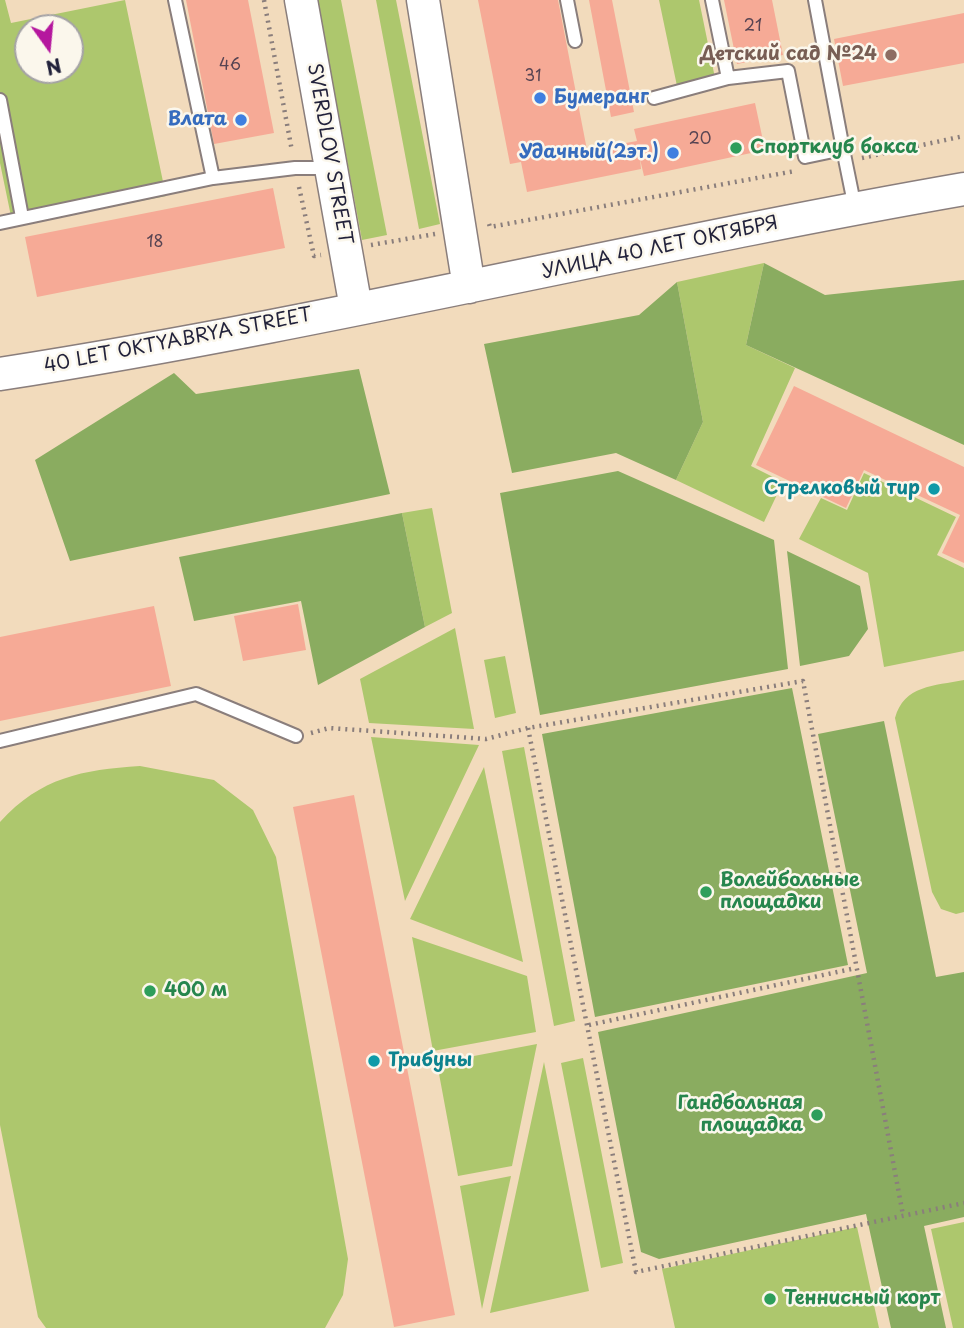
<!DOCTYPE html>
<html>
<head>
<meta charset="utf-8">
<style>
  body { margin:0 }
  #map { position:relative; width:964px; height:1328px; overflow:hidden; background:#f2dbbc; font-family:"Playpen Sans",sans-serif }
  canvas { display:block }
  .north { position:absolute; left:14px; top:14px; width:70px; height:70px; box-sizing:border-box; background:#fbf7ec; border:2px solid #a4a2a5; border-radius:50%; rotate:165deg; font-size:19px; font-weight:700; line-height:28px; text-align:center; color:#22223b }
  .north::after { content:''; display:block; margin:auto; width:24px; height:32px; background:#b5179e; clip-path:polygon(50% 0,100% 100%,50% 72%,0 100%) }
</style>
</head>
<body>
<div id="map">
<canvas width="964" height="1328"></canvas>
<div class="north">N</div>
</div>
<script>
const context = document.querySelector('canvas').getContext('2d');
context.lineJoin = 'round';
function paint(path, color) { context.fillStyle = color; context.fill(path, 'evenodd'); }
function stroke(path, color, width, dash) { context.strokeStyle = color; context.lineWidth = width; context.lineCap = dash ? 'butt' : 'round'; context.setLineDash(dash || []); context.stroke(path); }
function label(font, color, halo, rows, align = 'center') {
  context.font = font + ' "Playpen Sans",sans-serif'; context.lineWidth = 5; context.setLineDash([]); context.textBaseline = 'middle'; context.strokeStyle = halo; context.fillStyle = color; for (const [text, x, y, turn = 0] of rows) {
    context.save(); context.translate(x, y); context.rotate((+turn || 0) * Math.PI / 180); context.textAlign = isNaN(turn) ? turn : align; if (halo) context.strokeText(text, 0, 0); context.fillText(text, 0, 0); context.restore();
  }
}
paint(new Path2D(`
  M0,0H5L11,23L125,0L166,196L13,226L0,163ZM28,28H70V70H28Z
  M317,0H341L387,235L362,240Z
  M376,0H396L440,224L419,229Z
  M659,0H699L715,78L677,86Z
  M764,263L746,345L795,368L751,466L783,482L764,522L676,480L703,422L677,282Z
  M864,473L956,517L937,555L964,568V651L884,667L868,573L799,539L821,498L847,510Z
  M432,508L452,613L425,627L402,513Z
  M455,628L474,729L369,723L360,679Z
  M505,656L516,713L495,718L484,660Z
  M964,680V912L956,914L941,909L932,892L895,718C904,685 934,686 964,680Z
  M371,737L479,745L405,901Z
  M524,747L575,1021L554,1026L502,751Z
  M140,766L214,780L253,810L276,857L348,1259L343,1295L325,1328H46L38,1317L0,1125V822C41,777 82,770 140,766Z
  M484,767L523,962L410,919Z
  M412,937L527,976L536,1032L433,1051Z
  M537,1044L512,1166L458,1176L437,1063Z
  M583,1058L623,1263L601,1268L561,1063Z
  M544,1062L589,1291L490,1313Z
  M511,1176L482,1309L460,1186Z
  M964,1222V1328H953L931,1229Z
  M857,1227L879,1328H675L662,1269Z`), '#adc76d');
paint(new Path2D(`
  M764,263L825,295L964,280V445L746,345Z
  M677,282L703,422L676,480L616,453L512,473L484,344L639,315Z
  M359,369L390,494L70,561L35,460L174,373L196,394Z
  M618,471L774,540L788,669L540,715L500,493Z
  M402,513L425,627L318,685L301,601L194,621L179,557Z
  M787,551L860,586L868,629L849,656L800,666Z
  M792,688L848,965L595,1017L542,734Z
  M884,721L936,977L964,972V1217L924,1226L946,1328H891L866,1214L659,1259L641,1252L598,1032L867,973L818,734Z`), '#8aac60');
paint(new Path2D(`
  M186,0H248L274,133L214,144Z
  M478,0H558L587,150L637,141L634,129L755,103L765,150L644,176L640,159L641,169L527,192L521,162L510,164Z
  M589,0H612L634,112L611,117Z
  M724,0H772L783,55L737,64Z
  M964,13V63L843,86L834,39Z
  M273,188L285,248L37,297L25,237Z
  M794,386L964,467V563L942,553L960,515L864,470L846,508L756,465Z
  M298,604L306,650L243,661L234,616Z
  M154,606L171,686L0,721V637Z
  M354,795L455,1315L394,1327L293,807Z`), '#f6aa96');
const service = new Path2D(`
  M175,0L213,178
  M567,0L575,41
  M712,0L728,78L788,71L805,157L843,149L855,208
  M815,0L843,149
  M654,98L728,78
  M0,100L22,217
  M0,223L213,178L295,168H329
  M0,741L196,694L296,736`);
const tertiary = new Path2D(`
  M301,0L356,308
  M423,0L469,287
  M0,374C323,324 642,245 964,189`);
stroke(service, '#8a7e7c', 16);
stroke(tertiary, '#8a7e7c', 35);
stroke(new Path2D(`
  M264,0L292,151
  M862,158L964,136
  M299,187L314,256L321,255
  M489,224L490,227L795,171
  M371,245L435,234
  M528,728L636,1272L964,1203
  M311,733L329,728L486,739L528,728L803,681L903,1215
  M589,1025L856,968`), '#8a7e7c', 4.5, [2, 5]);
stroke(service, '#fff', 12);
stroke(tertiary, '#fff', 32);
for (const [x, y, r, color] of [
  [891,55,7,"#8d6e63"],
  [540,98,7,"#3f7fe0"],
  [241,120,7,"#3f7fe0"],
  [736,148,7,"#2e9e5b"],
  [673,153,7,"#3f7fe0"],
  [934,489,7,"#0f9aa8"],
  [706,892,7,"#2e9e5b"],
  [150,991,7,"#2e9e5b"],
  [374,1061,7,"#0f9aa8"],
  [817,1115,7,"#2e9e5b"],
  [770,1299,7,"#2e9e5b"]
]) { const dot = new Path2D(); dot.arc(x, y, r, 0, 2 * Math.PI); context.fillStyle = color; context.fill(dot); stroke(dot, '#fbf7ec', 2.5); }
label('16px', '#574452', null, [
  ["21",753,27],
  ["46",230,66],
  ["31",533,77],
  ["20",700,140],
  ["18",155,243]
]);
label('bold 19px', '#785e54', '#fbf7ec', [
  ["Детский сад №24",877,55]
], 'right');
label('bold 19px', '#366cbe', '#fbf7ec', [
  ["Бумеранг",554,98,"left"],
  ["Влата",227,120],
  ["Удачный(2эт.)",659,153]
], 'right');
label('bold 19px', '#27864d', '#fbf7ec', [
  ["Спортклуб бокса",750,148],
  ["Волейбольные",720,881],
  ["площадки",720,903],
  ["400 м",164,991],
  ["Гандбольная",803,1104,"right"],
  ["площадка",803,1126,"right"],
  ["Теннисный корт",784,1299]
], 'left');
label('19px', '#22223b', '#fbf7ec', [
  ["SVERDLOV STREET",329,154,80],
  ["УЛИЦА 40 ЛЕТ ОКТЯБРЯ",660,248,-12],
  ["40 LET OKTYABRYA STREET",178,341,-11]
]);
label('bold 19px', '#0d838f', '#fbf7ec', [
  ["Стрелковый тир",920,489],
  ["Трибуны",388,1061,"left"]
], 'right');
</script>
</body>
</html>
